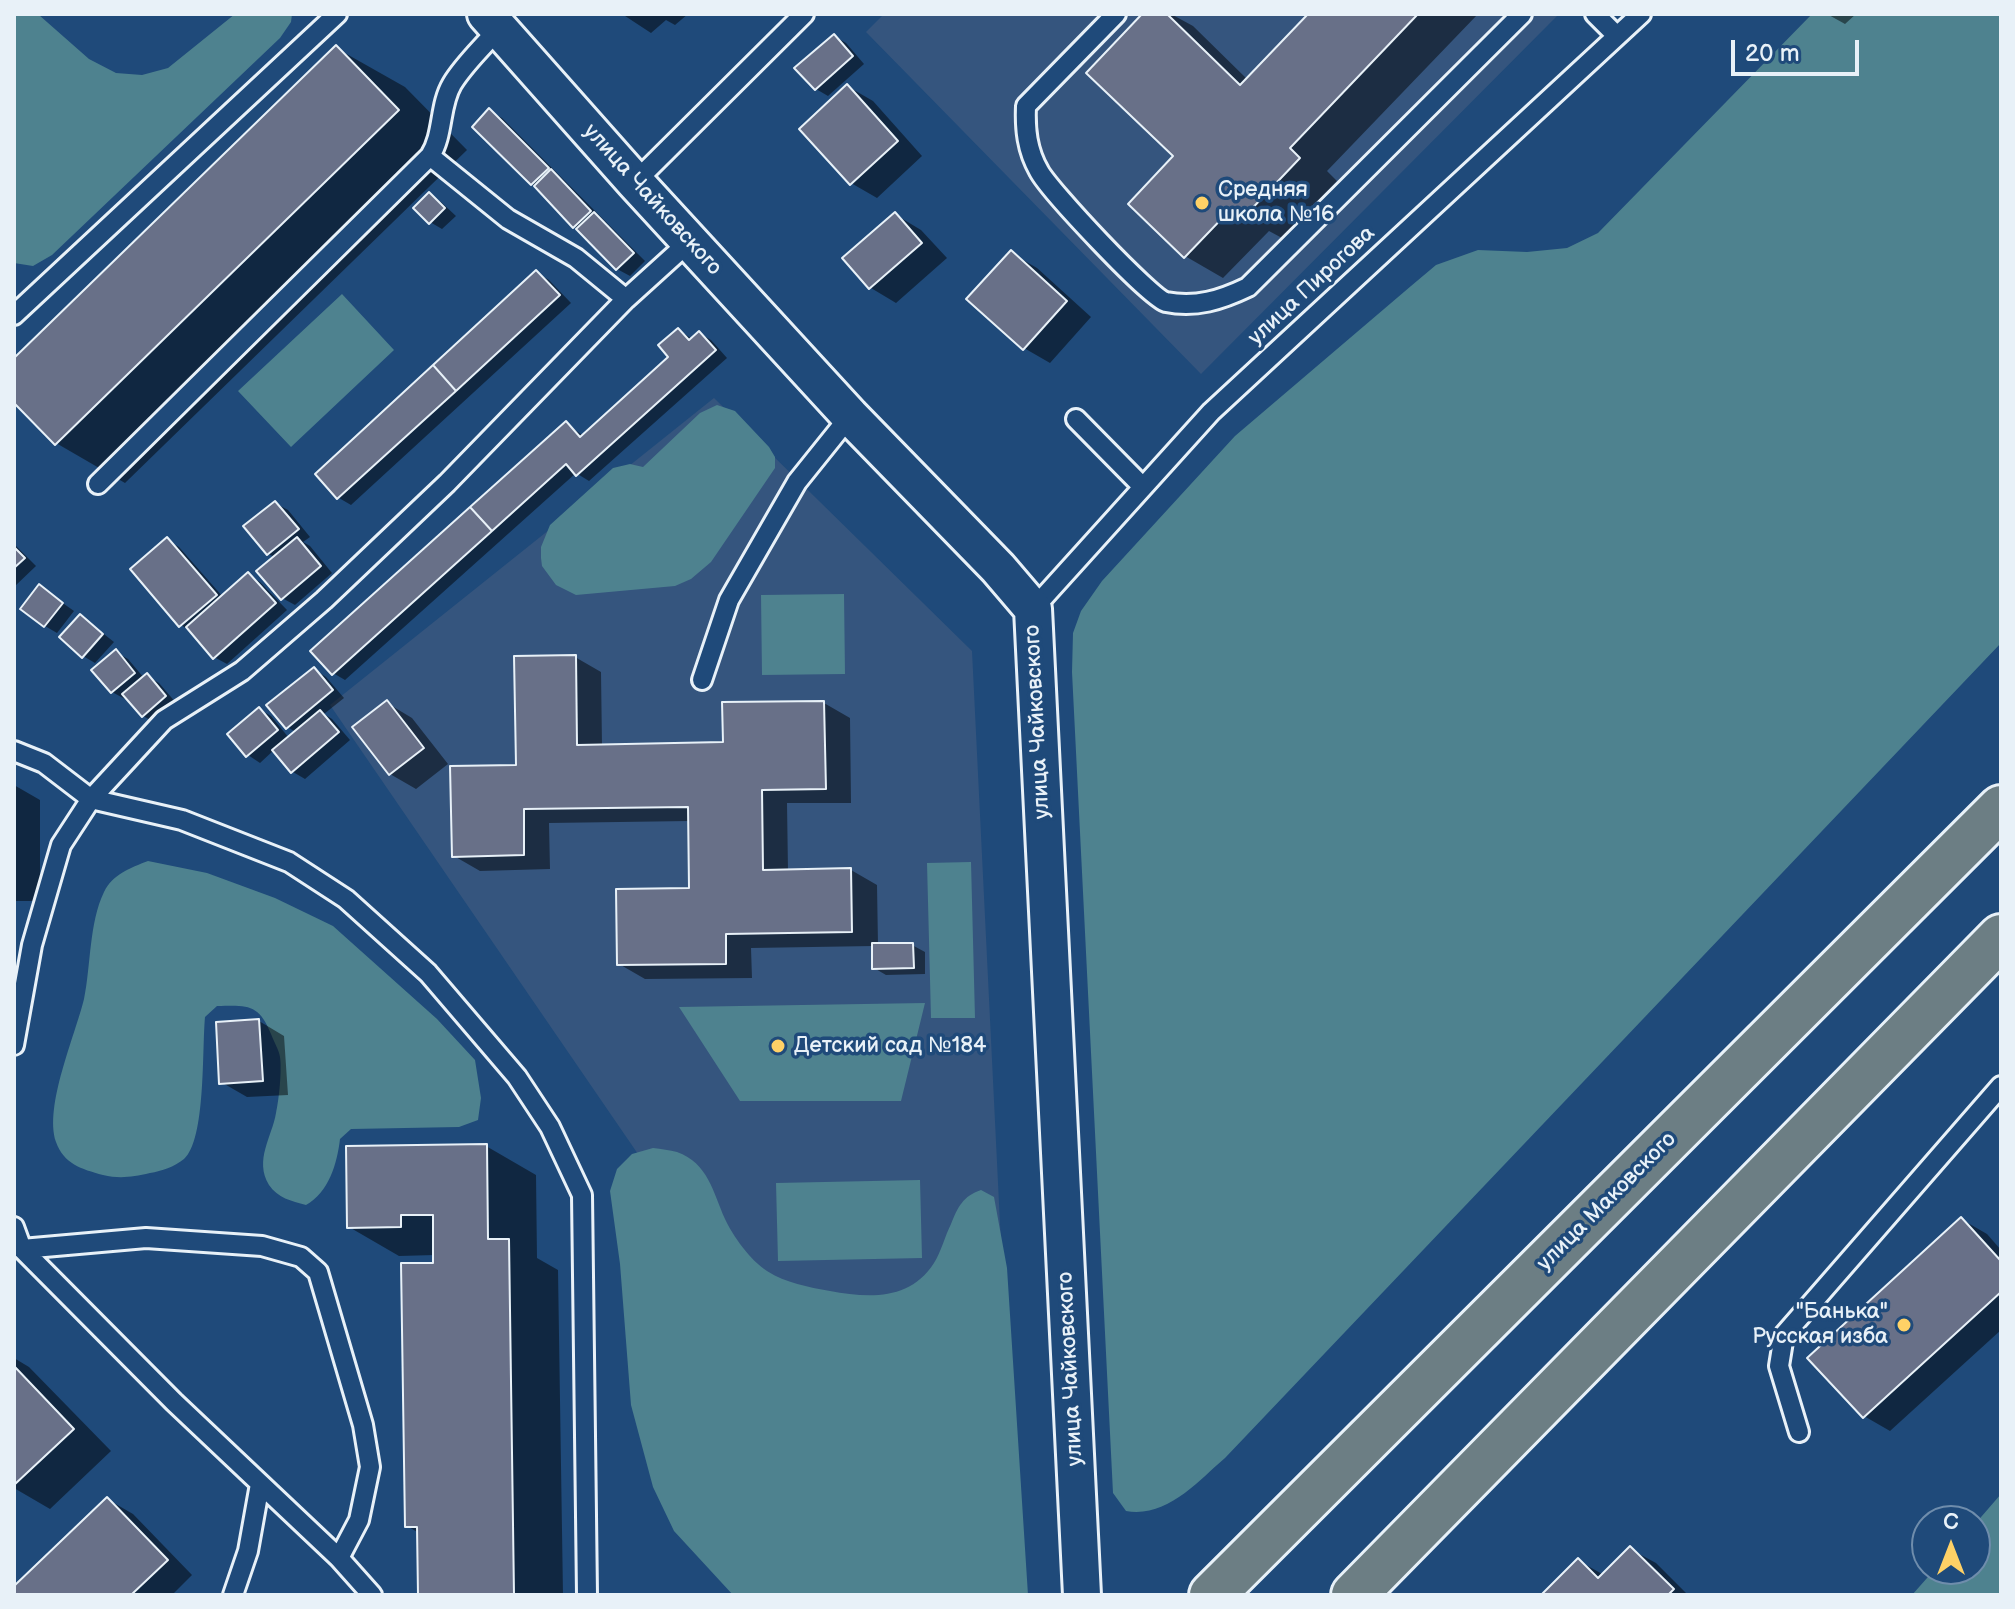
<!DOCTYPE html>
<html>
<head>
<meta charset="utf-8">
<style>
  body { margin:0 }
  #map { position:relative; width:2015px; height:1609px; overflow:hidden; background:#1f4a7a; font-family:"Balsamiq Sans",sans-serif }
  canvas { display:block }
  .frame { position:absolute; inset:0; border:16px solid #e8f1f8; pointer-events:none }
  .north { position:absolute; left:1911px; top:1505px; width:80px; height:80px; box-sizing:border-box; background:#1f4a7a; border:2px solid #6f8dac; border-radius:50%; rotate:0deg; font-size:22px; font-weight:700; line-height:32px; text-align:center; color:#e8f1f8 }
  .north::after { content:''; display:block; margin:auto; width:28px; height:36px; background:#ffd166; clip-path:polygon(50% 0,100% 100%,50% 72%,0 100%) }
  .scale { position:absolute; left:1731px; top:40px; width:128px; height:36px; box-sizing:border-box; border:4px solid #e8f1f8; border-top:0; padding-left:10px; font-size:24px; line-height:28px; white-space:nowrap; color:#e8f1f8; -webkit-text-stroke:6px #1f4a7a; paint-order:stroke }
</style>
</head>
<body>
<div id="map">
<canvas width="2015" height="1609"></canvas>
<div class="frame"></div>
<div class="north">С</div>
<div class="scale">20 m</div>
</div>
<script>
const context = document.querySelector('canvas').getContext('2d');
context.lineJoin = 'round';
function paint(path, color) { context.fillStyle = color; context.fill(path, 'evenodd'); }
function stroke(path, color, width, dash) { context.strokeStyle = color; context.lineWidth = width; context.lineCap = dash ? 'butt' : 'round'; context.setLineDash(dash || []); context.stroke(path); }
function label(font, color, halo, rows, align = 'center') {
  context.font = font + ' "Balsamiq Sans",sans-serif'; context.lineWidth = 7; context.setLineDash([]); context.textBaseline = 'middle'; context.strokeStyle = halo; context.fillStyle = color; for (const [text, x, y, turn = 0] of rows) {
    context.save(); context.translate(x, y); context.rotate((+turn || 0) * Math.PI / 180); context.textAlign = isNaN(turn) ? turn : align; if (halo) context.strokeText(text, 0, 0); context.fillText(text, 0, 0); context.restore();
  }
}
paint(new Path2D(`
  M884,14H1559L1201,374L866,32Z
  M714,398L972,651L1008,1387L806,1399L330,705Z`), '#35557e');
paint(new Path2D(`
  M14,14L39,15L89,59L116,73L142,75L168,68L235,14H292L291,22L280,38L52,255L33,266L14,263Z
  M1812,14H2001V643L1225,1458C1197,1482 1167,1518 1126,1511L1113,1493L1072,672L1073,633L1081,611L1102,581L1235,436L1411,286L1436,265L1478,250L1527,252L1567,248L1598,233Z
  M342,294L394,350L291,447L238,391Z
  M717,405L735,411L769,447L775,457V468L711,562L691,579L675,586L576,595L556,585L542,566L541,558V547L550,525L613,468L630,464L643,467L700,413Z
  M844,594L845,674L762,675L761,595Z
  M148,861L207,873L275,898L333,926L437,1019L475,1060L481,1098L478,1120L459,1127L351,1129L340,1139C337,1164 329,1192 306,1205C291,1201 278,1198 269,1185C254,1160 272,1137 276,1113C279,1100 282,1070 280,1057C279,1050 274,1042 271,1034C259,1004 248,1005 217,1006L205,1017C202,1049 206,1140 184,1159C174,1167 162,1171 150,1173C132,1177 120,1179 103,1175C81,1169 64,1164 56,1142C44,1106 75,1036 84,999C91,965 89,923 104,892C113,874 130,868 148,861Z
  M971,862L975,1018H931L927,863Z
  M925,1003L901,1101H740L679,1007Z
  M653,1148C661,1149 670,1150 677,1152C708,1163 713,1192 725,1219C733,1236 750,1260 767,1271C786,1283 808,1287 830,1291C868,1298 910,1301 934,1263C941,1252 945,1236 951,1224C958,1207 963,1196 981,1190L994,1197L1007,1268L1028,1595H733L674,1531L653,1487L631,1405L620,1264L610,1191L617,1169L632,1154Z
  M920,1180L922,1258L778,1261L776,1183Z
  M2001,1494V1595H1912L1935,1569H1975V1524Z`), '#4e828f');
paint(new Path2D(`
  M622,14H688L675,25L666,20L651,33Z
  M1145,14H1171L1193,26L1248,80L1311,14H1478L1327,171L1337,181L1282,238L1269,231L1223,278L1185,256L1176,156Z
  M1827,14H1856L1845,24Z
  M834,36L846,43L864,64L828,96L816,89Z
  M336,48L405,87L467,150L125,483L56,443L14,400V361Z
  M847,86L873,101L922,156L877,198L851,183Z
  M490,111L502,118L645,261L630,276L617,269L474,126Z
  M429,195L441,202L456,216L442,229L430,222Z
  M896,215L921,230L947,258L896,303L871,288L845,258Z
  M1011,253L1037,268L1091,317L1050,363L1024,348Z
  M537,273L549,280L571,303L351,505L339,498L317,474Z
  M679,330L692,339L699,333L711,340L727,358L589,481L576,473L345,680L333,673L566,424L584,436L671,358Z
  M275,503L288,510L310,537L303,542L310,546L332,573L295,605L282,598L275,557L268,554Z
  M167,540L179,547L223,597L248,575L260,582L287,610L227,664L214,657L192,632L181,625Z
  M14,544L36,566L14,587Z
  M40,587L74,611L57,633L45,626Z
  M81,616L114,642L95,663L83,656Z
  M116,652L128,659L144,678L147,676L159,683L177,704L156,723L143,716L127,697L125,699L112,692Z
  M575,657L601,672L602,746L725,744L824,703L850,718L851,803H787L788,871L851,870L877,885L878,945H912L925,952V974L886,975L874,968V946L751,948L752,978L645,979L619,964L691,890L690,821L549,823L550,869L480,871L454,856L518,767Z
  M314,669L326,677L344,698L324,714L332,719L350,740L305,779L293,772L274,750L260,763L248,755L259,709L271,716L289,738L296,732L287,727Z
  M387,703L412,718L448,764L416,789L390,774Z
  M14,785L40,800V901H14Z
  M259,1021L284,1036L288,1095L247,1097L221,1082Z
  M486,1146L536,1175L537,1258L558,1270L563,1595H420L419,1533L407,1526L435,1255L399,1256L349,1227Z
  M1961,1219L1987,1234L2001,1250V1330L1890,1431L1864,1416Z
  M14,1358L29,1367L111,1451L50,1509L14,1488Z
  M107,1499L133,1514L192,1575L172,1595H14V1589Z
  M1630,1549L1656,1563L1688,1595H1544L1579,1561L1604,1575Z`), '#0007');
const building = new Path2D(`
  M1142,14H1167L1240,85L1308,14H1418L1290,148L1300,158L1243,218L1232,208L1184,258L1128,204L1173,156L1086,73Z
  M834,34L853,56L815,90L794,68Z
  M336,45L399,110L55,445L14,403V358Z
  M847,84L898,141L850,185L799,129Z
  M489,108L549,168L531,185L472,127Z
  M551,169L591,211L573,228L534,186Z
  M429,192L445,208L429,224L413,208Z
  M594,212L634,253L616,270L576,229Z
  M895,212L922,243L869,289L842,258Z
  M1011,250L1067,301L1023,350L966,299Z
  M536,270L560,295L456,391L433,365Z
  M678,328L689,340L699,331L716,350L576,476L566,464L492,531L470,507L566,421L580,437L668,357L658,345Z
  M433,365L456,391L337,499L315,474Z
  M275,501L299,529L267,555L243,526Z
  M470,507L492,531L332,675L310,651Z
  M167,537L217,595L179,627L130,569Z
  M297,537L321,566L281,600L256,571Z
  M14,547L25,558L14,568Z
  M248,572L276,603L213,659L186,627Z
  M39,584L63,603L44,627L20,609Z
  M80,614L103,634L82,658L59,637Z
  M116,649L135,673L111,693L91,670Z
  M576,655L577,745L723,742L722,702L824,701L826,789L762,790L763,870L851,868L852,932L726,934V964L617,965L616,889L689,888L688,807L524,809V855L452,857L450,766L516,765L514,656Z
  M314,667L333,690L286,729L266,705Z
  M147,673L166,696L142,717L122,694Z
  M387,700L424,748L389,775L352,727Z
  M259,707L278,730L246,757L227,734Z
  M320,710L339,732L291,773L272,750Z
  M872,943H913L914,968L872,969Z
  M259,1019L263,1081L219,1084L216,1022Z
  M487,1144L488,1239H509L514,1595H418L417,1527H405L401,1263H433V1215H401V1227L347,1228L346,1146Z
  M1961,1217L2001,1261V1292L1863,1418L1807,1358Z
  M14,1366L74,1429L14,1485Z
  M107,1497L168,1560L131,1595H14V1586Z
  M1630,1546L1674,1589L1668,1595H1541L1578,1558L1598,1578Z`);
paint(building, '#687088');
stroke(building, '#e8f1f8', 2);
const service = new Path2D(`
  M1116,14L1026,106C1025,129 1027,150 1039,171C1049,190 1150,298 1166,302C1196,308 1221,300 1248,287L1522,14
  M1595,14L1617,36
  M430,156L508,219L576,258L626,299
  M635,182L804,14
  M14,315L337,14
  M1076,419L1143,487
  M98,484L430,156C444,134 439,106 452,84C464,64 483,47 498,29
  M1033,609L1211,412L1641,14
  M702,680L729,600L797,482L850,416
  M14,751L44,763L91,799L182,820L289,862L346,899L428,973L517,1077L550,1127L582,1195L587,1595
  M14,1045L32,945L61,845L91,799L164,720L242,671L324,600L447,483L626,299L690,241
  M14,1227L22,1249L174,1402L339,1558L372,1595
  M22,1249L146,1238L262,1246L301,1257L318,1272L363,1425L370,1467L359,1520L339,1558
  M1799,1432L1779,1366L1784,1335L2001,1086
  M233,1595L248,1551L260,1484`);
const minor = new Path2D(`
  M486,14L635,182L850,416L998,568L1033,609L1082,1595`);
const trunk = new Path2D(`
  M1212,1595L2001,808
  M1354,1595L2001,937`);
stroke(service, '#e8f1f8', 24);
stroke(minor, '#e8f1f8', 42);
stroke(trunk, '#e8f1f8', 50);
stroke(service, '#1f4a7a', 18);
stroke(minor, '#1f4a7a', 36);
stroke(trunk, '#6c7e84', 44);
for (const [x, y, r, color] of [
  [1202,203,8,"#ffd166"],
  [778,1046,8,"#ffd166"],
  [1904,1325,8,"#ffd166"]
]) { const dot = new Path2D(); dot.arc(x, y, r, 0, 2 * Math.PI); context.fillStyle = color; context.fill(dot); stroke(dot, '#1f4a7a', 3); }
label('22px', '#e8f1f8', '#1f4a7a', [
  ["Средняя",1218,190],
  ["школа №16",1218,215],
  ["Детский сад №184",794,1046],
  ["\"Банька\"",1888,1312,"right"],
  ["Русская изба",1888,1337,"right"]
], 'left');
label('22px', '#e8f1f8', '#1f4a7a', [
  ["улица Чайковского",652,200,48],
  ["улица Пирогова",1312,286,-43],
  ["улица Чайковского",1038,722,-93],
  ["улица Маковского",1607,1202,-45],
  ["улица Чайковского",1071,1369,-93]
]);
</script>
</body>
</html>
